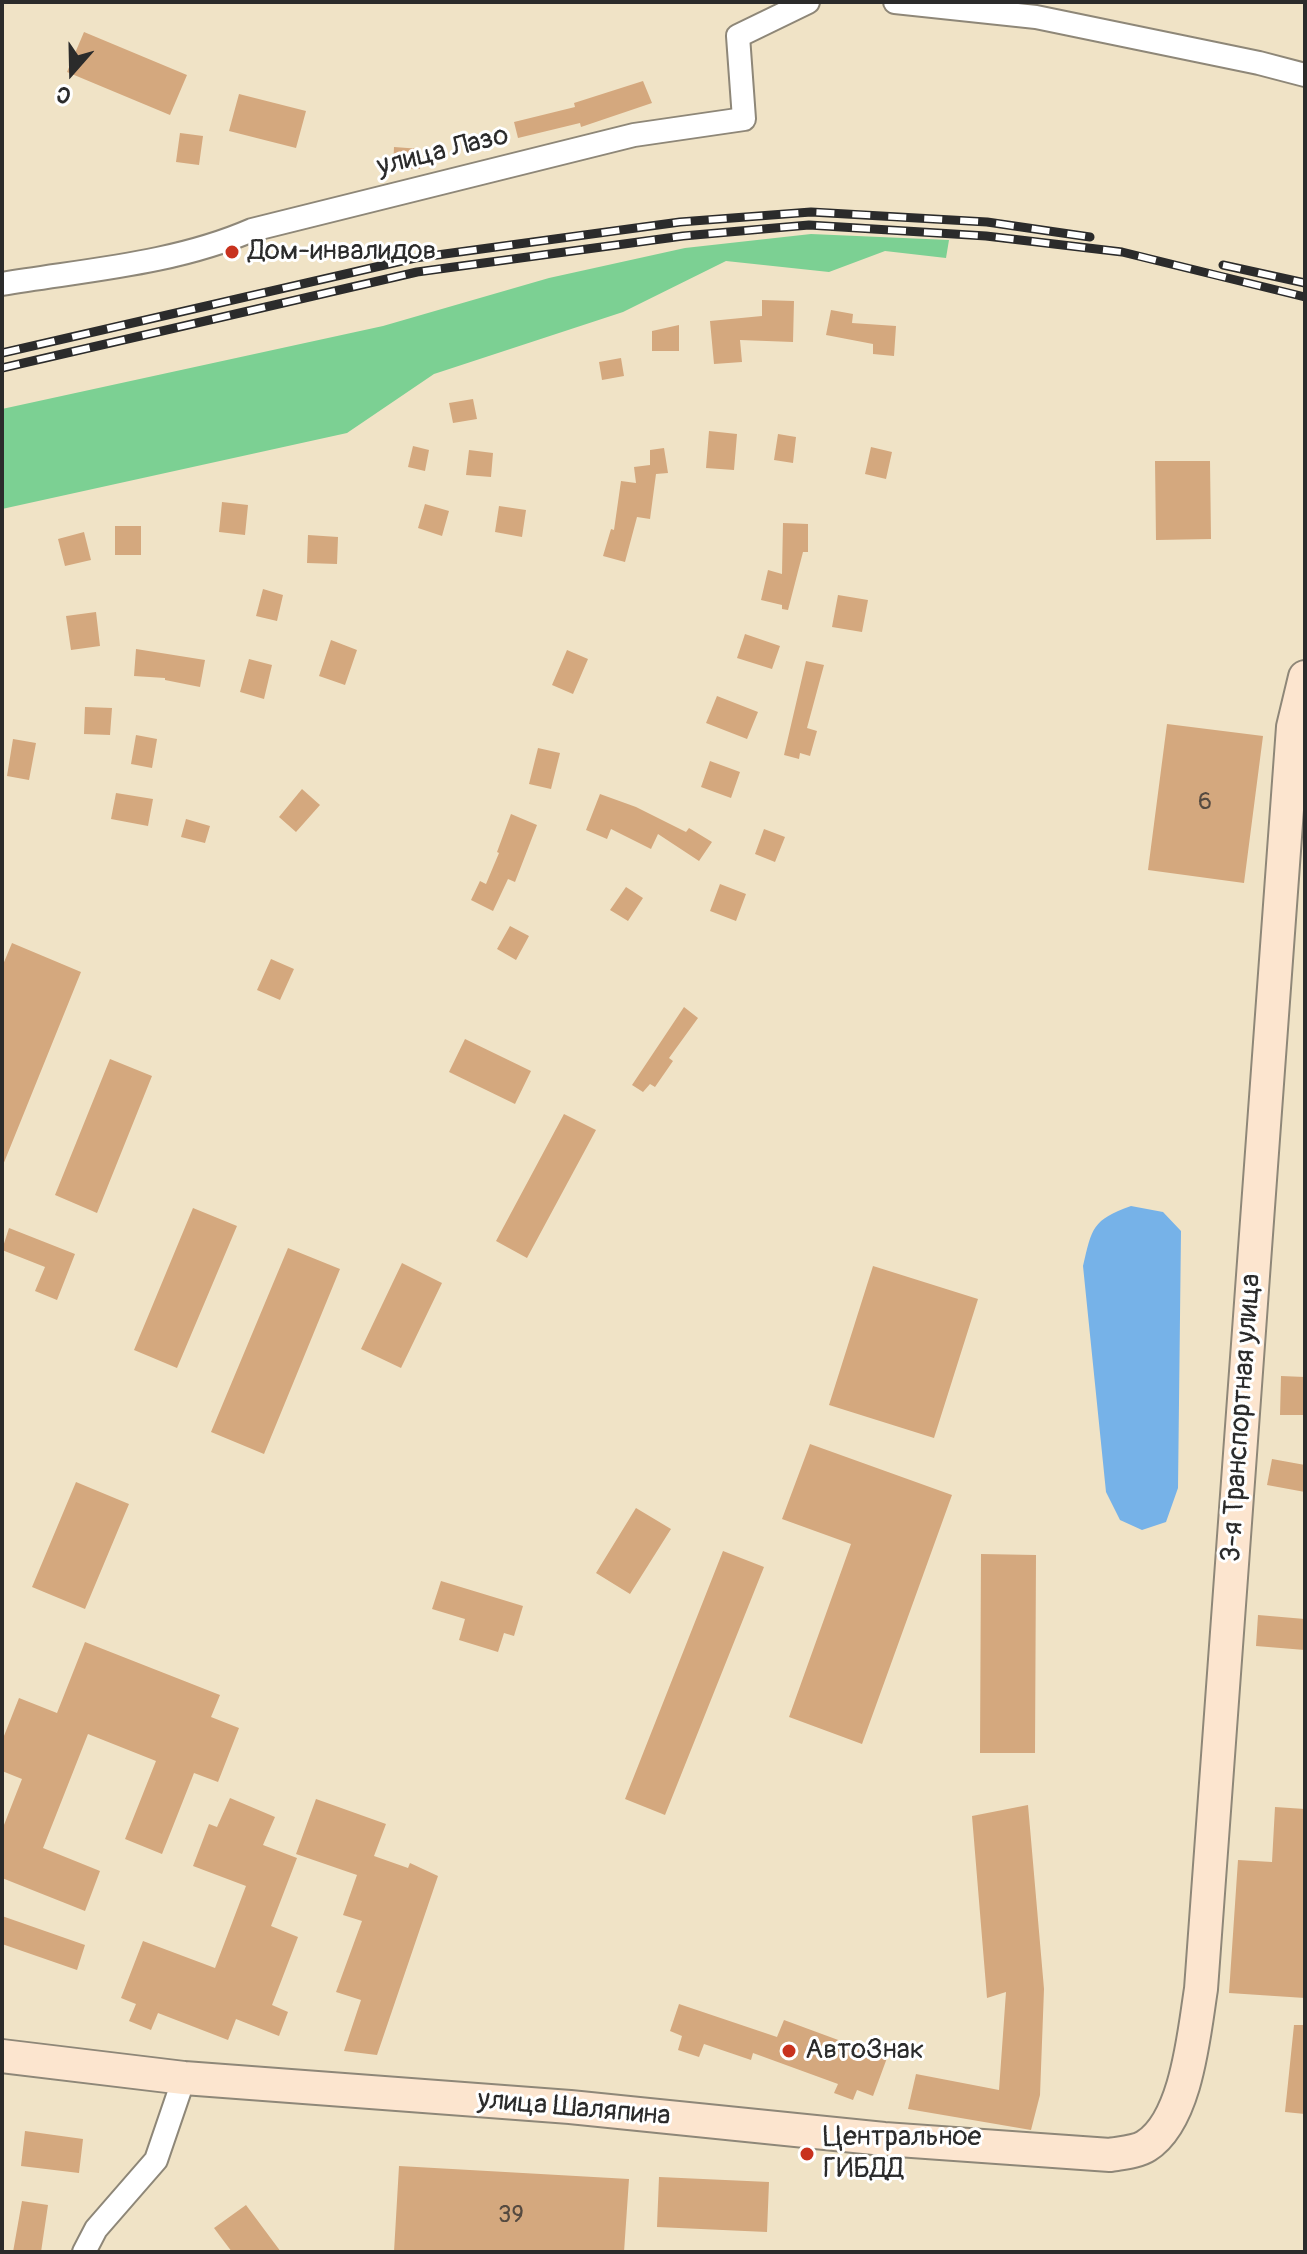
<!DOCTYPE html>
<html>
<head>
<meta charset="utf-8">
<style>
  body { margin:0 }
  #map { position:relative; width:1307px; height:2254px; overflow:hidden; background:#f0e3c6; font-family:Pangolin,sans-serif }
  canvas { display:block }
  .frame { position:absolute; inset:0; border:4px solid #2b2b2b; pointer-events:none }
  .north { position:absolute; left:32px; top:32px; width:80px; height:80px; -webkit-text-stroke:6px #fff; paint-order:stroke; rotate:200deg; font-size:22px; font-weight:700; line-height:32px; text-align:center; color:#2b2b2b }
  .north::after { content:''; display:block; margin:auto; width:28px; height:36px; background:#2b2b2b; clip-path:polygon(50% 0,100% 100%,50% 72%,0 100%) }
</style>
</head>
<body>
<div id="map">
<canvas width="1307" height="2254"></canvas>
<div class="frame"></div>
<div class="north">С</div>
</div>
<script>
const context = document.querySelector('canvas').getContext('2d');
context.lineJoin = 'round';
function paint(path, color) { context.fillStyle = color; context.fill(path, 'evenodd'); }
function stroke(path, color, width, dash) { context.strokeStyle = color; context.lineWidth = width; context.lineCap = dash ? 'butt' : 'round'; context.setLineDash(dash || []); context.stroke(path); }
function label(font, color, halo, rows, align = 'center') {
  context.font = font + ' Pangolin,sans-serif'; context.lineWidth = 6; context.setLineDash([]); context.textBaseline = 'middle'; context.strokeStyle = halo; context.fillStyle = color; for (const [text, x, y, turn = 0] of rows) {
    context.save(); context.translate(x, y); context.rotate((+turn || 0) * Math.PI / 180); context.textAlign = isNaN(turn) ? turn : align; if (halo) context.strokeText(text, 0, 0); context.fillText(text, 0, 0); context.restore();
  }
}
paint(new Path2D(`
  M811,234L949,240L946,258L885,251L829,272L726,261L623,312L434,374L347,433L2,509V409L383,326L549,278L685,248Z`), '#7cd093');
paint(new Path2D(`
  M1131,1206L1163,1212L1181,1231L1178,1488L1166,1522L1142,1530L1120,1520L1106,1492L1083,1266C1092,1228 1092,1220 1131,1206Z`), '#76b2e8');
paint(new Path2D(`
  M84,32L187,75L170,115L67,72Z
  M643,81L652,103L581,127L580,123L518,138L514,122L575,107L574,103Z
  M239,94L306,111L296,148L229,131Z
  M180,133L203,136L199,165L176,162Z
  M394,147L421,149L420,169L393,168Z
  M762,300L794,301L793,342L740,340L742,362L714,364L710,321L762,316Z
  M831,310L853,314L852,323L896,326L894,356L873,354V344L826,335Z
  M679,325V351H652V331Z
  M621,358L624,376L602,380L599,362Z
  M473,399L477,419L453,423L449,403Z
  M709,431L737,434L734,470L706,468Z
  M778,434L796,437L793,463L774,460Z
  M413,446L429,450L425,471L408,467Z
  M871,447L892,452L886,479L865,474Z
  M664,448L668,473L656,474L650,519L637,517L625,562L603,556L611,529L614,530L621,481L636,483L634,467L650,465V450Z
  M469,450L493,453L491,477L466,475Z
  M1155,461H1210L1211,539L1156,540Z
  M222,502L248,505L245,535L219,532Z
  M425,504L449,511L442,536L418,528Z
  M499,506L526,510L522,537L495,532Z
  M783,523L808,524V552H803L788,610L782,609V605L761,600L768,570L782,574Z
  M115,526H141V555H115Z
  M84,532L91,560L65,566L58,539Z
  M308,535L338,537L337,564L307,563Z
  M263,589L283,595L277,621L256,616Z
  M838,595L868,600L862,632L832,627Z
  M96,612L100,646L71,650L66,616Z
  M745,634L780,646L772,669L737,658Z
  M331,640L357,650L345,685L319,676Z
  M136,649L205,660L200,687L165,680V678L134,676Z
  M567,650L588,659L573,694L552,685Z
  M249,659L272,665L264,699L240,692Z
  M806,661L824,665L807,728L817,731L810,756L800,753L799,759L784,755Z
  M717,696L758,712L747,739L706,723Z
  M85,707L112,708L110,735L84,734Z
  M1167,724L1263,736L1244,883L1148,870Z
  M136,735L157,739L152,768L131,764Z
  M13,739L36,743L29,780L7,776Z
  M538,748L560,753L551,789L529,784Z
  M710,761L740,772L731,798L701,787Z
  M302,789L320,805L296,832L279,817Z
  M116,793L153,799L148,826L111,819Z
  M600,794L636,807L686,832L689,828L712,842L699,861L658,834L651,849L611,829L607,839L586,830Z
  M511,814L537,825L515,882L508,879L493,911L471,900L480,881L486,884L499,853L497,852Z
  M186,819L210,826L205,843L181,837Z
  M764,829L785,837L775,862L755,854Z
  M720,884L746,894L736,921L710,911Z
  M626,887L643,898L628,921L610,910Z
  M510,926L529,936L516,960L497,949Z
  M12,943L81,972L3,1165L2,967Z
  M271,959L294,969L280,1000L257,990Z
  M684,1007L698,1018L669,1058L673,1061L655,1087L650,1084L643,1092L632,1085Z
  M465,1039L531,1071L515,1104L449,1072Z
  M110,1059L152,1076L97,1213L55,1195Z
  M564,1114L596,1130L527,1258L496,1241Z
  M193,1208L237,1226L177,1368L134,1350Z
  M9,1228L75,1254L57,1300L35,1291L45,1267L2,1250Z
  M288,1248L340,1269L264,1454L211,1432Z
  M402,1263L442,1283L401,1368L361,1349Z
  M873,1266L978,1299L934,1438L829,1405Z
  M1281,1376L1305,1377V1415H1280Z
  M810,1444L952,1495L862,1744L789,1717L851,1544L782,1519Z
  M1272,1459L1305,1465V1492L1267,1485Z
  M76,1482L129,1504L85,1609L32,1587Z
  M636,1508L671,1529L630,1594L596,1573Z
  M723,1551L764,1567L665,1815L625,1799Z
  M981,1554L1036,1555L1035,1753H980Z
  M441,1581L523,1606L514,1636L504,1633L498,1652L459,1640L465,1619L432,1609Z
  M1258,1615L1305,1619V1650L1256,1646Z
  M85,1642L220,1695L211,1717L239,1728L218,1782L194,1773L162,1854L125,1839L156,1761L88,1734L43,1848L100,1871L85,1911L2,1878V1830L22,1779L2,1771V1741L19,1698L57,1713Z
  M230,1798L275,1817L263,1845L297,1858L271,1926L298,1937L272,2005L288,2012L279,2036L236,2019L228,2040L158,2013L151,2030L129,2021L136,2004L121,1998L143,1941L215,1968L246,1886L193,1866L209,1824L217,1827Z
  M316,1799L386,1824L374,1856L408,1868L410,1863L438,1876L377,2055L344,2051L361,2000L336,1992L362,1921L343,1915L357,1875L296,1854Z
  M1028,1805L1044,1989L1040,2095L1031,2130L908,2109L916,2074L999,2090L1006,1992L987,1998L972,1816Z
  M1275,1807L1305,1809V1998L1229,1993L1238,1860L1272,1862Z
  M2,1916L85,1945L77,1970L2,1944Z
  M679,2004L777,2037L784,2020L887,2058L873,2096L857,2090L853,2100L834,2093L838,2084L753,2053L751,2060L704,2044L699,2057L678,2050L682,2036L670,2031Z
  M1294,2025H1305V2114L1285,2112Z
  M25,2131L83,2139L79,2173L21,2166Z
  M399,2166L629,2179L624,2252H394Z
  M659,2177L769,2182L767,2232L657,2227Z
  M22,2201L48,2205L41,2252H13Z
  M246,2205L281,2252H232L214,2228Z`), '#d4a87e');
const street = new Path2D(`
  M895,2L1036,17L1259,63L1305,75
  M2,284C85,270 174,264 252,230L634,135L744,119L738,36L808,2
  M84,2252L96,2229L156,2160L184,2078`);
const secondary = new Path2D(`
  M2,2056L184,2078L570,2107L884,2139L1110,2155C1120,2153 1137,2152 1146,2146C1187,2120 1194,2033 1201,1989L1293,727L1305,677`);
stroke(street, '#8e8778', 26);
stroke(secondary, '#8e8778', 36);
stroke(street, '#fff', 22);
stroke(secondary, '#fce5cf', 32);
const rail = new Path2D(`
  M1223,265L1305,283
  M2,353L415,258L680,222L811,212L987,222L1090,237
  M2,368L417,272L683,236L809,225L986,236L1122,252L1305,297`);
stroke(rail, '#2b2b2b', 9);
stroke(rail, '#fff', 6, [18]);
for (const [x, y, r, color] of [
  [232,252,8,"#c8321e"],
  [789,2051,8,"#c8321e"],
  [807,2154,8,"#c8321e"]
]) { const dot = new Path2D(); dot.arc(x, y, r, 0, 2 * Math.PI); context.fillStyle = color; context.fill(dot); stroke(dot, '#fff', 3); }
label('24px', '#554a40', null, [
  ["6",1205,803],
  ["39",511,2216]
]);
label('28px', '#2b2b2b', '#fff', [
  ["улица Лазо",443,152,-14],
  ["3-я Транспортная улица",1242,1418,-86],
  ["улица Шаляпина",574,2109,5]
]);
label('28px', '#2b2b2b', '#fff', [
  ["Дом-инвалидов",248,252],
  ["АвтоЗнак",805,2051],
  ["Центральное",823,2138],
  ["ГИБДД",823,2170]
], 'left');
</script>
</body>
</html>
